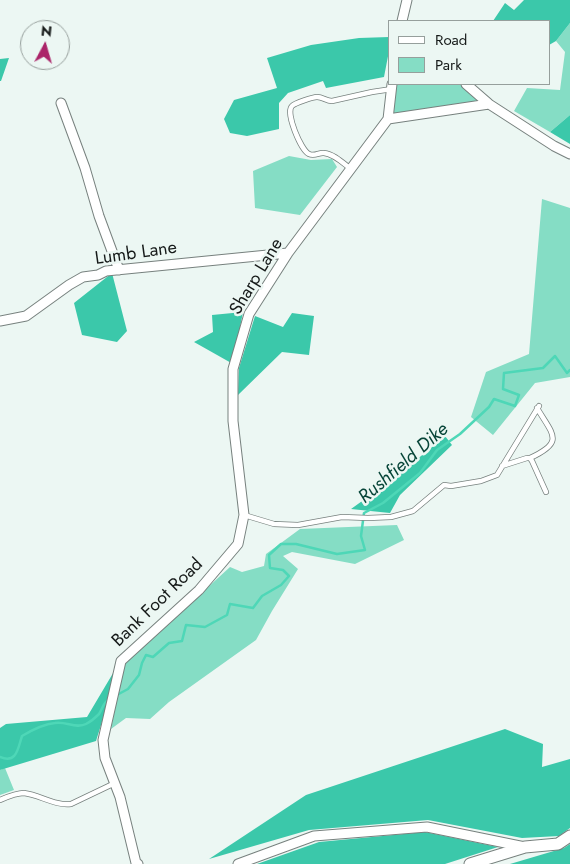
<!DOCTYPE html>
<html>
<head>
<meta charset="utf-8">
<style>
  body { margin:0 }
  #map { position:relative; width:570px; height:864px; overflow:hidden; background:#ecf7f3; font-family:Jost,sans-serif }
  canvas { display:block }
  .legend { position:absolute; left:388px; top:20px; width:162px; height:65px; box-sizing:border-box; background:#ecf7f3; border:1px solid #969f9c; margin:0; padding:6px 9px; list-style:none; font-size:15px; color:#161a19 }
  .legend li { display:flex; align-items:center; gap:10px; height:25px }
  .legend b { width:25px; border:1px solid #969f9c }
  .north { position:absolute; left:20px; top:20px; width:50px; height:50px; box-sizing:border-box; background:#ecf7f3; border:1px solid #969f9c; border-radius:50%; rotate:6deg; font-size:14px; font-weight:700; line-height:20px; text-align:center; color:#161a19 }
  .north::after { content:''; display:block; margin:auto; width:18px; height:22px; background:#ab2469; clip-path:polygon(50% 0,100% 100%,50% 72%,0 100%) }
</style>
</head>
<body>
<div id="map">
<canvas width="570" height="864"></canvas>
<ul class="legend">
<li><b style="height:6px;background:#fff"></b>Road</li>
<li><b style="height:14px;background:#85ddc5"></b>Park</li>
</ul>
<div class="north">N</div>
</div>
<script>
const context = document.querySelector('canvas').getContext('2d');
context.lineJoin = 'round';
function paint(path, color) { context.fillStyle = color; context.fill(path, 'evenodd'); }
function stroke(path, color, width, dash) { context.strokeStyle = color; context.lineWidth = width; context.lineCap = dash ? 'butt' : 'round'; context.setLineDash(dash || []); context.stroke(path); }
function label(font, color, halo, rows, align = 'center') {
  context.font = font + ' Jost,sans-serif'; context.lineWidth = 5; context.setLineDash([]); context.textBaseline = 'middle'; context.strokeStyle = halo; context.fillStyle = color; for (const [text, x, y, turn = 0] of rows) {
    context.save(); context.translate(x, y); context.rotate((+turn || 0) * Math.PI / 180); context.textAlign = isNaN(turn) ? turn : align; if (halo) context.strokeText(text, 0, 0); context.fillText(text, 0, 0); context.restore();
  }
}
paint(new Path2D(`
  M570,23V115L550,132L514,111L527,88L560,90L565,52L556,41Z
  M393,84H467L489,104L388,118Z
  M289,156L311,160L332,159L337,167L300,215L255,208L253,171Z
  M542,199L570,208V377L535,383L493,435L471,417L486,372L529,354Z
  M397,525L404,540L355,564L292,552L283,556L298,569L272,611L256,640L169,702L150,719L126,718L111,729L124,664L230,567L242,572L264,566L266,554L300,529Z
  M5,768L14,790L0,795V770Z`), '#85ddc5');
paint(new Path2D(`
  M524,0H570V23L556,41L549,45V21H493L505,3L514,10Z
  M389,37V51L384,77L326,88L323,81L288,93L279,103V129L247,136L230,133L224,119L234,100L277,88L267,58L311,45L359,38Z
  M9,58L1,81H0V59Z
  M570,115V144L550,132Z
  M112,273L127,331L117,342L82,335L74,303Z
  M243,312L233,364L194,342L213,332L212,315Z
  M292,313L314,316L309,355L282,352L238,395L239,368L255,316L283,327Z
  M445,436L452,445L400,495L390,513L351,509L397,476Z
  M122,658L96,741L0,770V728L6,724L87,717Z
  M505,729L543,744L542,767L570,759V828L559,836L522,838L428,820L309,830L209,859L306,795Z
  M425,832L498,847L445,864H257L319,842Z
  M570,844V864H510L564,848Z`), '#3bc8aa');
stroke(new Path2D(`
  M115,696L128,689L139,675L142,663L146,655L153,657L169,643L182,641L186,625L205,627L227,615L230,604L253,608L262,596L281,585L289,576L283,570L270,568L269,555L281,544H296L337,554L365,550L361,536L364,513L383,503L420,473L437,450L460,434L489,407L494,399L515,406L519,395L503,389L504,373L543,368L555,356L567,373L570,370
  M0,757C17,764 18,748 22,736C32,730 44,724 55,723C66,721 76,729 86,724C90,722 96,717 99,714C103,708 103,702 110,699`), '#4ed7b7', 2.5);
const service = new Path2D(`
  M351,169C343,163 334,154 324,153C319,152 315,157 309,154C301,150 285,113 292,106C295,103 313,97 317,97C323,97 326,101 332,101L372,92L392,89
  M530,458C565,442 553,435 537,408
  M502,466L527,458H530L532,461L546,492
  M244,515L274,524L298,525L342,517L368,518L391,517L413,511L444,485L451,486L481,481L497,475L539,406
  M0,800C7,797 16,793 24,793C40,795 55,806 71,804L115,783`);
const minor = new Path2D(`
  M402,21L407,0
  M466,84L489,104L554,146L570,154
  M61,103L85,168L99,216L119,270
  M388,119L489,104
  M0,321L26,316L69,285L83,277L98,275L106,271L288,253
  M138,864L136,863L120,797L105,758L103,740L121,661L199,590L238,544L244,515L233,421V369L249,314L288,253L388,119L392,84
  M238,864L314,836L427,827L525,847`);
const tertiary = new Path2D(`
  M470,864L525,847L558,844L570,836`);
stroke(service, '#77817e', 6);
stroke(minor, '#77817e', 11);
stroke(tertiary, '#77817e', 13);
stroke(service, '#fff', 4.5);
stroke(minor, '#fff', 9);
stroke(tertiary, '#fff', 11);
label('18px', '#161a19', '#ecf7f3', [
  ["Lumb Lane",136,254,-8],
  ["Sharp Lane",257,277,-59],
  ["Bank Foot Road",158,603,-44]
]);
label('italic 19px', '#074538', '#ecf7f3', [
  ["Rushfield Dike",404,464,-41]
]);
</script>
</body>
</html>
